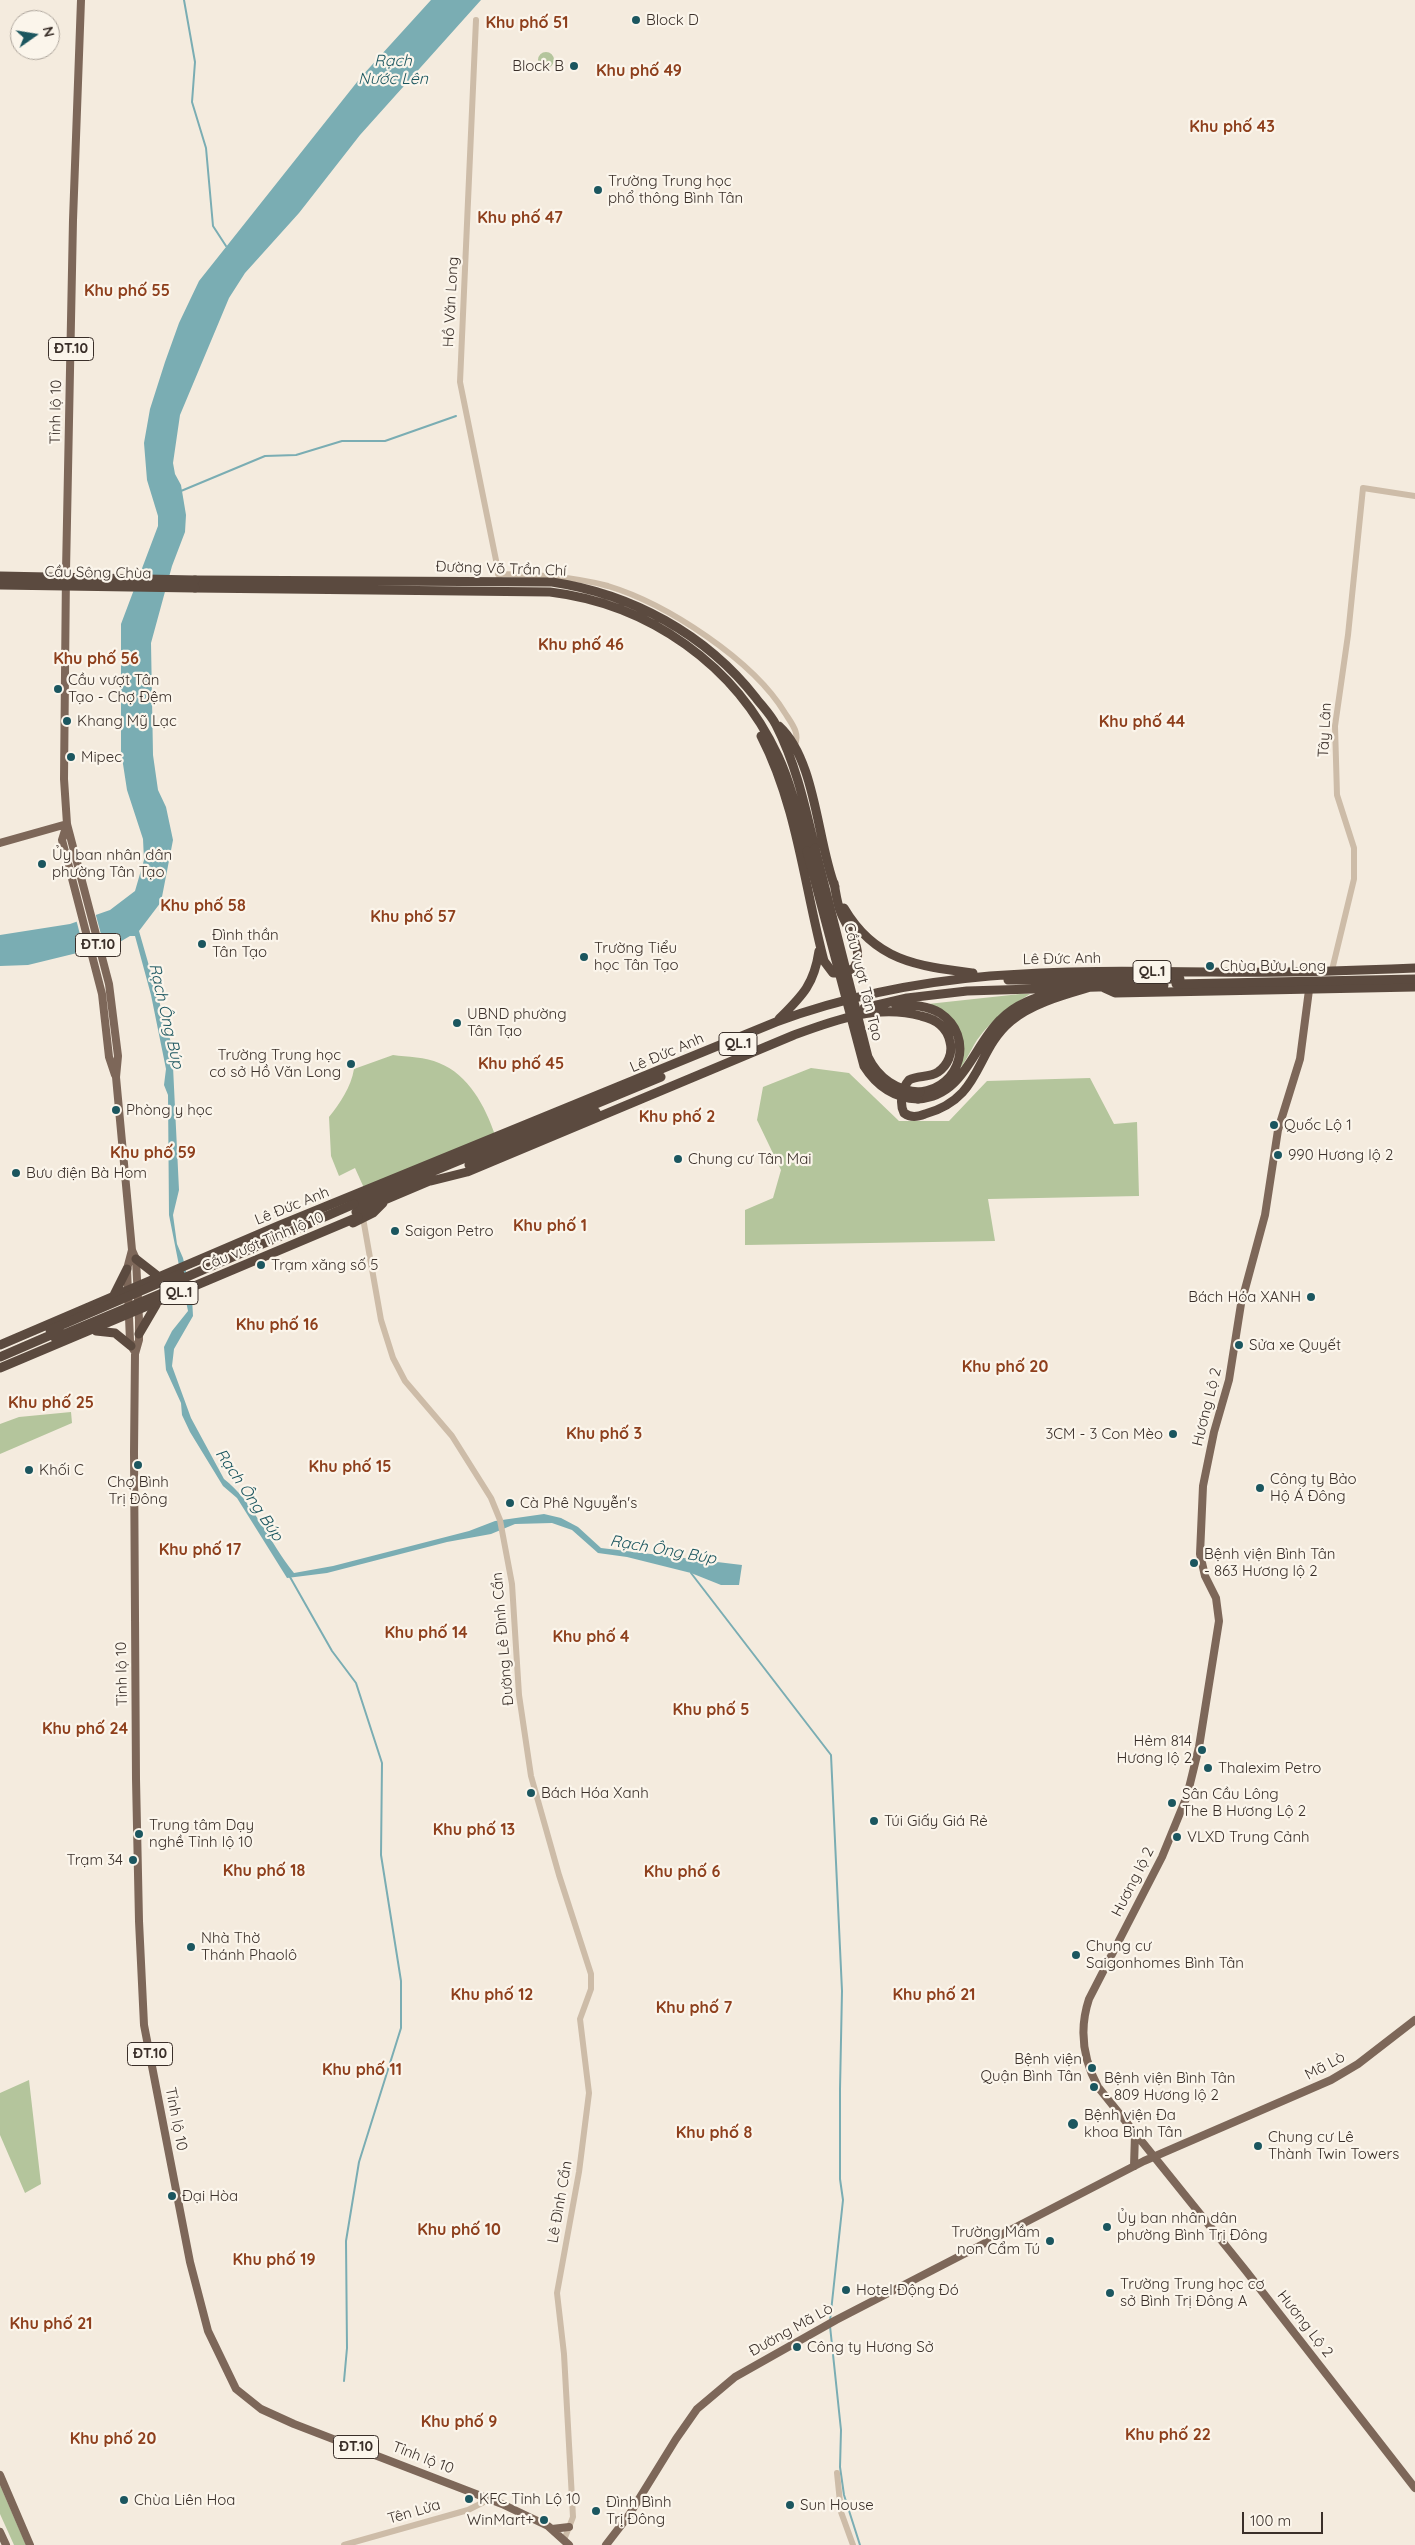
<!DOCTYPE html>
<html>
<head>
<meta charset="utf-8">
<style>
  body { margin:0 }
  #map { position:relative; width:1415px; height:2545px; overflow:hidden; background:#f4ebde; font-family:Quicksand,sans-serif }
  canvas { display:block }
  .north { position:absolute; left:10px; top:10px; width:50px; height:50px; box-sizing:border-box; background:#fbf5eb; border:1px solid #aea69d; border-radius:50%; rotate:77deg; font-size:14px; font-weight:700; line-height:20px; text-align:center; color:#3a2f29 }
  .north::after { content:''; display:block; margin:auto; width:18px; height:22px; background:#1b565f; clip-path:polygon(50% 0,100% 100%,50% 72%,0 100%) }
  .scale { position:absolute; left:1242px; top:2512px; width:81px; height:22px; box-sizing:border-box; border:2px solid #3a2f29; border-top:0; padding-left:6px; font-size:15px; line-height:18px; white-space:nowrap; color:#3a2f29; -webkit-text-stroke:4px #fbf5eb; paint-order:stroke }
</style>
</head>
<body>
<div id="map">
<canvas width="1415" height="2545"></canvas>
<div class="north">N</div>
<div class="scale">100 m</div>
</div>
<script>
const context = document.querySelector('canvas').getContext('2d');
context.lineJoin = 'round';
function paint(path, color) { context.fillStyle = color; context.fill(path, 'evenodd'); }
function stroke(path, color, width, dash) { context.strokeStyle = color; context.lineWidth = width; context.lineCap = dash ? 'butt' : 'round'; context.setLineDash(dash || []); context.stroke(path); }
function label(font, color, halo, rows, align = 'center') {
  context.font = font + ' Quicksand,sans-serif'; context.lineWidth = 4.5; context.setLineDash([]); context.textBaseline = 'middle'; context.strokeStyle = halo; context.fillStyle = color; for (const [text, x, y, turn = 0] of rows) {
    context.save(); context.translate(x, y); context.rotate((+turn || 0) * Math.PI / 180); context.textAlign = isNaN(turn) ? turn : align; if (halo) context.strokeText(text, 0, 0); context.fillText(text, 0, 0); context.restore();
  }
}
paint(new Path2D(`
  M538 60a8 8 0 1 1 16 0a8 8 0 1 1-16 0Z
  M1020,994H1030C1009,1007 992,1019 977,1040C969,1053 964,1066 953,1076L960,1033L928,1004Z
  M393,1055C407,1057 426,1057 439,1063C469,1075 485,1106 495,1135L364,1188L355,1168L339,1176L331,1156L329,1117C340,1103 351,1087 354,1069Z
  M811,1068L849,1073L899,1121H949L987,1081L1090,1078L1114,1124L1137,1122L1139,1196L988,1199L995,1241L745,1245V1210L773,1198L781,1170L757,1120L763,1087Z
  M71,1412L72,1423L0,1454V1424L19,1417Z
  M29,2080L41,2184L25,2193L0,2135V2093Z
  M0,2485L26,2545H14L0,2514Z`), '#b4c59c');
paint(new Path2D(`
  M431,0H481L360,135L299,213L245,273L229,298L180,415L173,463L175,474L181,485L186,515L185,532L172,566L151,643L153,755L158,790L166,807L173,840L161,902L139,931L172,1046L179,1190L173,1215L177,1244L183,1258L192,1298L193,1316L174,1349L172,1366L191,1418L224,1479C252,1500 271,1545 294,1573L333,1566L469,1531L495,1521L544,1514L561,1518L578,1527L601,1548L742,1565L739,1585H721L691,1573L627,1557L598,1553L572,1530L552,1523L515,1524L491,1534L447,1542L327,1573L287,1578L237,1498L223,1486L190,1432L182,1415L181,1403L166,1370L164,1347L172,1331L188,1311L169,1215L168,1095L164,1085L166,1069L151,995L135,936H130L118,943L28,965L0,966V935L70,924L110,910L135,891L144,860L143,839L127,790L121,751V624L158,526V516L147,480L144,443L150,409L165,362L179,323L199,281L361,77Z`), '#7aadb3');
paint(new Path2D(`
  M95,912L105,949L85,954L76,919Z`), '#f4ebde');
stroke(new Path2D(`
  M184,0L195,62L192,102L206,148L213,226L226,246
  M181,491L265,456L296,455L342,441H385L456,416
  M691,1573L831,1755L842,1991L840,2089V2179L843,2200L830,2321
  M290,1577L332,1651L356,1683L382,1763L381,1855L401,1981V2028L359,2162L346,2241L347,2348L344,2381
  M830,2326L841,2430L840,2467L844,2495L860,2545`), '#7aadb3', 2);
stroke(new Path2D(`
  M476,20L460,382L500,580
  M498,574C535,575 572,576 608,586C667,604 753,660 785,713C792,724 801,734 794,747
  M1332,970L1354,879V848L1337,795L1335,726L1348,635L1363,488L1415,496
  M363,1218L381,1320L393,1358L405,1381L452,1436L491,1498L500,1520L512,1584L519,1695L531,1776L559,1875L591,1974V1989L580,2019L589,2093L579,2172L557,2293L564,2354L573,2517L564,2540
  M837,2473L841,2512L853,2545
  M344,2545L468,2510L484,2502L486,2497`), '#cdbca8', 6);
stroke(new Path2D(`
  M81,0L73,220L66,571L64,779L67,824L109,984L118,1056L116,1077L132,1250L136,1259L139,1320V1340L135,1354L134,1452L136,1779L139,1921L144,2025L190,2262L208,2331L236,2389L261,2409L294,2424L502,2504L548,2526L569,2545
  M67,824L62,840L102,994L109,1057L115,1075
  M0,843L67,824
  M1309,990L1300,1059L1278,1130L1265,1215L1241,1304L1229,1380L1214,1432L1203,1486L1200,1554L1205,1576L1216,1598L1219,1621L1199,1747L1187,1796L1162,1857L1089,1999C1079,2029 1083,2059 1098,2087L1246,2271L1415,2488
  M132,1250L127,1269L130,1341L133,1349
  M1134,2166L1135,2134
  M0,2475L30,2545
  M552,2529L569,2527
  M0,2532L6,2545
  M606,2545L629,2515L676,2439L697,2409L735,2377L836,2320L1144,2161L1331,2080L1358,2064L1415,2020`), '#7d6759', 8);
stroke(new Path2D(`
  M195,580L552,582C632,594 706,634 756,698C762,706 771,715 776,725C796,764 805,806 815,848
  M195,588L550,592C649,604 736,665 778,756C792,786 799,819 807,851
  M779,726C816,760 817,841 835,887
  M761,736C797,806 804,885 824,961L833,973H844L854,968C865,950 848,930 841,913C837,904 836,893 834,883
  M844,908C875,961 917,966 973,973
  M1008,980L1180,979
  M1104,988L1115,993L1415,987
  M895,1004C910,1005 926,1005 940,1013C975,1036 961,1088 920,1092
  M864,1008L907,998L967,991L1164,985
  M779,1019C802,996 814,985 819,951
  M918,1099C964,1096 972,1048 1000,1020C1015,1004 1036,997 1058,991
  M469,1165L596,1112
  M431,1181L467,1172L794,1035C835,1020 877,1004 921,1016C935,1019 947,1026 950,1042C953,1053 948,1065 938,1072C929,1078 918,1075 909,1080C902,1088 899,1103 904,1113C911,1118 917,1117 925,1114C983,1098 974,1052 1011,1021C1033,1003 1064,995 1091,987
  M354,1204L661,1077
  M356,1212L434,1179
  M353,1223L373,1213L383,1203
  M136,1259L159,1277V1279
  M114,1295L127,1269
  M96,1331L115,1333L131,1346
  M139,1334L156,1305
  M0,1345L278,1226L776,1022C923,968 1057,970 1211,972C1279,973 1347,971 1415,968`), '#5b4a3f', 9);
stroke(new Path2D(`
  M0,576L195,580
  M0,585L195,588
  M815,848L868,1057C878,1078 897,1091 920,1092
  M807,851L864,1066C876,1085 894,1098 918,1099
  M1176,984L1415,979
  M175,1282L354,1204
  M50,1330L180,1274
  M55,1338L184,1284
  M0,1357L60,1331
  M0,1368L358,1217`), '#5b4a3f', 9);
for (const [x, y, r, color] of [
  [636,20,5,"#1b565f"],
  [574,66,5,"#1b565f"],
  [598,190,5,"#1b565f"],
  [58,689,5,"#1b565f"],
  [67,721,5,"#1b565f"],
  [71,757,5,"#1b565f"],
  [42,864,5,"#1b565f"],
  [202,944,5,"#1b565f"],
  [584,957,5,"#1b565f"],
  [1210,966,5,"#1b565f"],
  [457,1023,5,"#1b565f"],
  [351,1064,5,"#1b565f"],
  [116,1110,5,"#1b565f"],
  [1274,1125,5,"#1b565f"],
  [1278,1155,5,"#1b565f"],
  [678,1159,5,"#1b565f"],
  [16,1173,5,"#1b565f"],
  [395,1231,5,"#1b565f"],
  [261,1265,5,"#1b565f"],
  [1311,1297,5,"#1b565f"],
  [1239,1345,5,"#1b565f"],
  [1173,1434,5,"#1b565f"],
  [138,1465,5,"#1b565f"],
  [29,1470,5,"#1b565f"],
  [1260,1488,5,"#1b565f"],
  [510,1503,5,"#1b565f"],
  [1194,1563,5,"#1b565f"],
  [1202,1750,5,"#1b565f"],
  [1208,1768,5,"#1b565f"],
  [531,1793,5,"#1b565f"],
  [1172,1803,5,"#1b565f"],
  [874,1821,5,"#1b565f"],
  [139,1834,5,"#1b565f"],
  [1177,1837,5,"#1b565f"],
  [133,1860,5,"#1b565f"],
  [191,1947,5,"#1b565f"],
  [1076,1955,5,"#1b565f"],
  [1092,2068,5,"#1b565f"],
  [1094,2087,5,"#1b565f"],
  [1073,2124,6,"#1b565f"],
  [1258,2146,5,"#1b565f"],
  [172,2196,5,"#1b565f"],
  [1107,2227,5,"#1b565f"],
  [1050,2241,5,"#1b565f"],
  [846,2290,5,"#1b565f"],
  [1110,2293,5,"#1b565f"],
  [797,2347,5,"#1b565f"],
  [469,2499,5,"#1b565f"],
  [124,2500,5,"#1b565f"],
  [790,2505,5,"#1b565f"],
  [596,2511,5,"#1b565f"],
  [544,2520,5,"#1b565f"]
]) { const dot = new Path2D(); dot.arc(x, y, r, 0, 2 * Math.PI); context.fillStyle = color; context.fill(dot); stroke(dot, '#fbf5eb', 2); }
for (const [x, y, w] of [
  [71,349,45],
  [98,945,45],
  [1152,972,38],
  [738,1044,38],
  [179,1293,38],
  [150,2054,45],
  [356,2447,45]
]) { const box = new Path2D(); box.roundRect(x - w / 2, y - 11.5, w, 23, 4); context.fillStyle = '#fbf5eb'; context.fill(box); stroke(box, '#3a2f29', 1); }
label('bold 14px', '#3a2f29', null, [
  ["ĐT.10",71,349],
  ["ĐT.10",98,945],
  ["QL.1",1152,972],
  ["QL.1",738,1044],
  ["QL.1",179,1293],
  ["ĐT.10",150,2054],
  ["ĐT.10",356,2447]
]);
label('15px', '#3a2f29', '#fbf5eb', [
  ["Block D",646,20],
  ["Block B",564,66,"right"],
  ["Trường Trung học",608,181],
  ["phổ thông Bình Tân",608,198],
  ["Cầu vượt Tân",68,680],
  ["Tạo - Chợ Đệm",68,697],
  ["Khang Mỹ Lạc",77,721],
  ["Mipec",81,757],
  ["Ủy ban nhân dân",52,855],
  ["phường Tân Tạo",52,872],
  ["Đình thần",212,935],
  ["Tân Tạo",212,952],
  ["Trường Tiểu",594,948],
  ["học Tân Tạo",594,965],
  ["Chùa Bửu Long",1220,966],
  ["UBND phường",467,1014],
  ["Tân Tạo",467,1031],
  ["Trường Trung học",341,1055,"right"],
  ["cơ sở Hồ Văn Long",341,1072,"right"],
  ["Phòng y học",126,1110],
  ["Quốc Lộ 1",1284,1125],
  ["990 Hương lộ 2",1288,1155],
  ["Chung cư Tân Mai",688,1159],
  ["Bưu điện Bà Hom",26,1173],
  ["Saigon Petro",405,1231],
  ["Trạm xăng số 5",271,1265],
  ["Bách Hóa XANH",1301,1297,"right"],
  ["Sửa xe Quyết",1249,1345],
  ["3CM - 3 Con Mèo",1163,1434,"right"],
  ["Khối C",39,1470],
  ["Công ty Bảo",1270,1479],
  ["Hộ Á Đông",1270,1496],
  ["Chợ Bình",138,1482,"center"],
  ["Trị Đông",138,1499,"center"],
  ["Cà Phê Nguyễn's",520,1503],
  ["Bệnh viện Bình Tân",1204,1554],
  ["- 863 Hương lộ 2",1204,1571],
  ["Hẻm 814",1192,1741,"right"],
  ["Hương lộ 2",1192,1758,"right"],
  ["Thalexim Petro",1218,1768],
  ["Bách Hóa Xanh",541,1793],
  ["Sân Cầu Lông",1182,1794],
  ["The B Hương Lộ 2",1182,1811],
  ["Túi Giấy Giá Rẻ",884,1821],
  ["Trung tâm Dạy",149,1825],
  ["nghề Tỉnh lộ 10",149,1842],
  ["VLXD Trung Cảnh",1187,1837],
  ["Trạm 34",123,1860,"right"],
  ["Nhà Thờ",201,1938],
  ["Thánh Phaolô",201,1955],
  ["Chung cư",1086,1946],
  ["Saigonhomes Bình Tân",1086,1963],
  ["Bệnh viện",1082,2059,"right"],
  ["Quận Bình Tân",1082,2076,"right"],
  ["Bệnh viện Bình Tân",1104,2078],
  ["- 809 Hương lộ 2",1104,2095],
  ["Bệnh viện Đa",1084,2115],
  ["khoa Bình Tân",1084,2132],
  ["Chung cư Lê",1268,2137],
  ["Thành Twin Towers",1268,2154],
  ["Đại Hòa",182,2196],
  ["Ủy ban nhân dân",1117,2218],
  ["phường Bình Trị Đông",1117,2235],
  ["Trường Mầm",1040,2232,"right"],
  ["non Cẩm Tú",1040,2249,"right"],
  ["Trường Trung học cơ",1120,2284],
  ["sở Bình Trị Đông A",1120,2301],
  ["Hotel Động Đó",856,2290],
  ["Công ty Hương Sở",807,2347],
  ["KFC Tỉnh Lộ 10",479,2499],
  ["Chùa Liên Hoa",134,2500],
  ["Đình Bình",606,2502],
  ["Trị Đông",606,2519],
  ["Sun House",800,2505],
  ["WinMart+",534,2520,"right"]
], 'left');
label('15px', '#3a2f29', '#fbf5eb', [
  ["Hồ Văn Long",451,302,-87],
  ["Tỉnh lộ 10",56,412,-89],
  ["Đường Võ Trần Chí",501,569,2],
  ["Cầu Sông Chùa",98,573,1],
  ["Tây Lân",1325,730,-87],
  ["Lê Đức Anh",1062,959,-1],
  ["Cầu vượt Tân Tạo",863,982,76],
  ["Lê Đức Anh",667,1053,-23],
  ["Lê Đức Anh",292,1206,-22],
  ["Cầu vượt Tỉnh lộ 10",263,1242,-23],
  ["Hương Lộ 2",1207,1407,-76],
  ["Đường Lê Đình Cẩn",503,1639,-95],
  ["Tỉnh lộ 10",122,1674,-91],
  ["Hương lộ 2",1133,1882,-63],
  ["Mã Lò",1325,2066,-28],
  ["Tỉnh lộ 10",176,2119,79],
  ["Lê Đình Cẩn",560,2202,-80],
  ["Hương Lộ 2",1305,2324,52],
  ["Đường Mã Lò",791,2330,-29],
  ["Tỉnh lộ 10",423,2458,21],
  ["Tên Lửa",414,2512,-16]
]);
label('bold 16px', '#8e3f1c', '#fbf5eb', [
  ["Khu phố 51",527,23],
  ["Khu phố 49",639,71],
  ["Khu phố 43",1232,127],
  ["Khu phố 47",520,218],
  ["Khu phố 55",127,291],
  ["Khu phố 46",581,645],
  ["Khu phố 56",96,659],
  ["Khu phố 44",1142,722],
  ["Khu phố 58",203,906],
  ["Khu phố 57",413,917],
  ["Khu phố 45",521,1064],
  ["Khu phố 2",677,1117],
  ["Khu phố 59",153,1153],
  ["Khu phố 1",550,1226],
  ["Khu phố 16",277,1325],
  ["Khu phố 20",1005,1367],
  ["Khu phố 25",51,1403],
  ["Khu phố 3",604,1434],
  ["Khu phố 15",350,1467],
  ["Khu phố 17",200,1550],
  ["Khu phố 14",426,1633],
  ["Khu phố 4",591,1637],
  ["Khu phố 5",711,1710],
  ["Khu phố 24",85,1729],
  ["Khu phố 13",474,1830],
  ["Khu phố 18",264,1871],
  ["Khu phố 6",682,1872],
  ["Khu phố 12",492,1995],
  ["Khu phố 21",934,1995],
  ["Khu phố 7",694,2008],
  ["Khu phố 11",362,2070],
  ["Khu phố 8",714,2133],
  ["Khu phố 10",459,2230],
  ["Khu phố 19",274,2260],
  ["Khu phố 21",51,2324],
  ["Khu phố 9",459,2422],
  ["Khu phố 22",1168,2435],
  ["Khu phố 20",113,2439]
]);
label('italic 16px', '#1b565f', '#fbf5eb', [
  ["Rạch",393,61],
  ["Nước Lên",393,79],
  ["Rạch Ông Búp",166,1016,77],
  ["Rạch Ông Búp",249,1495,56],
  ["Rạch Ông Búp",663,1550,10]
]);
</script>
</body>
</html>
